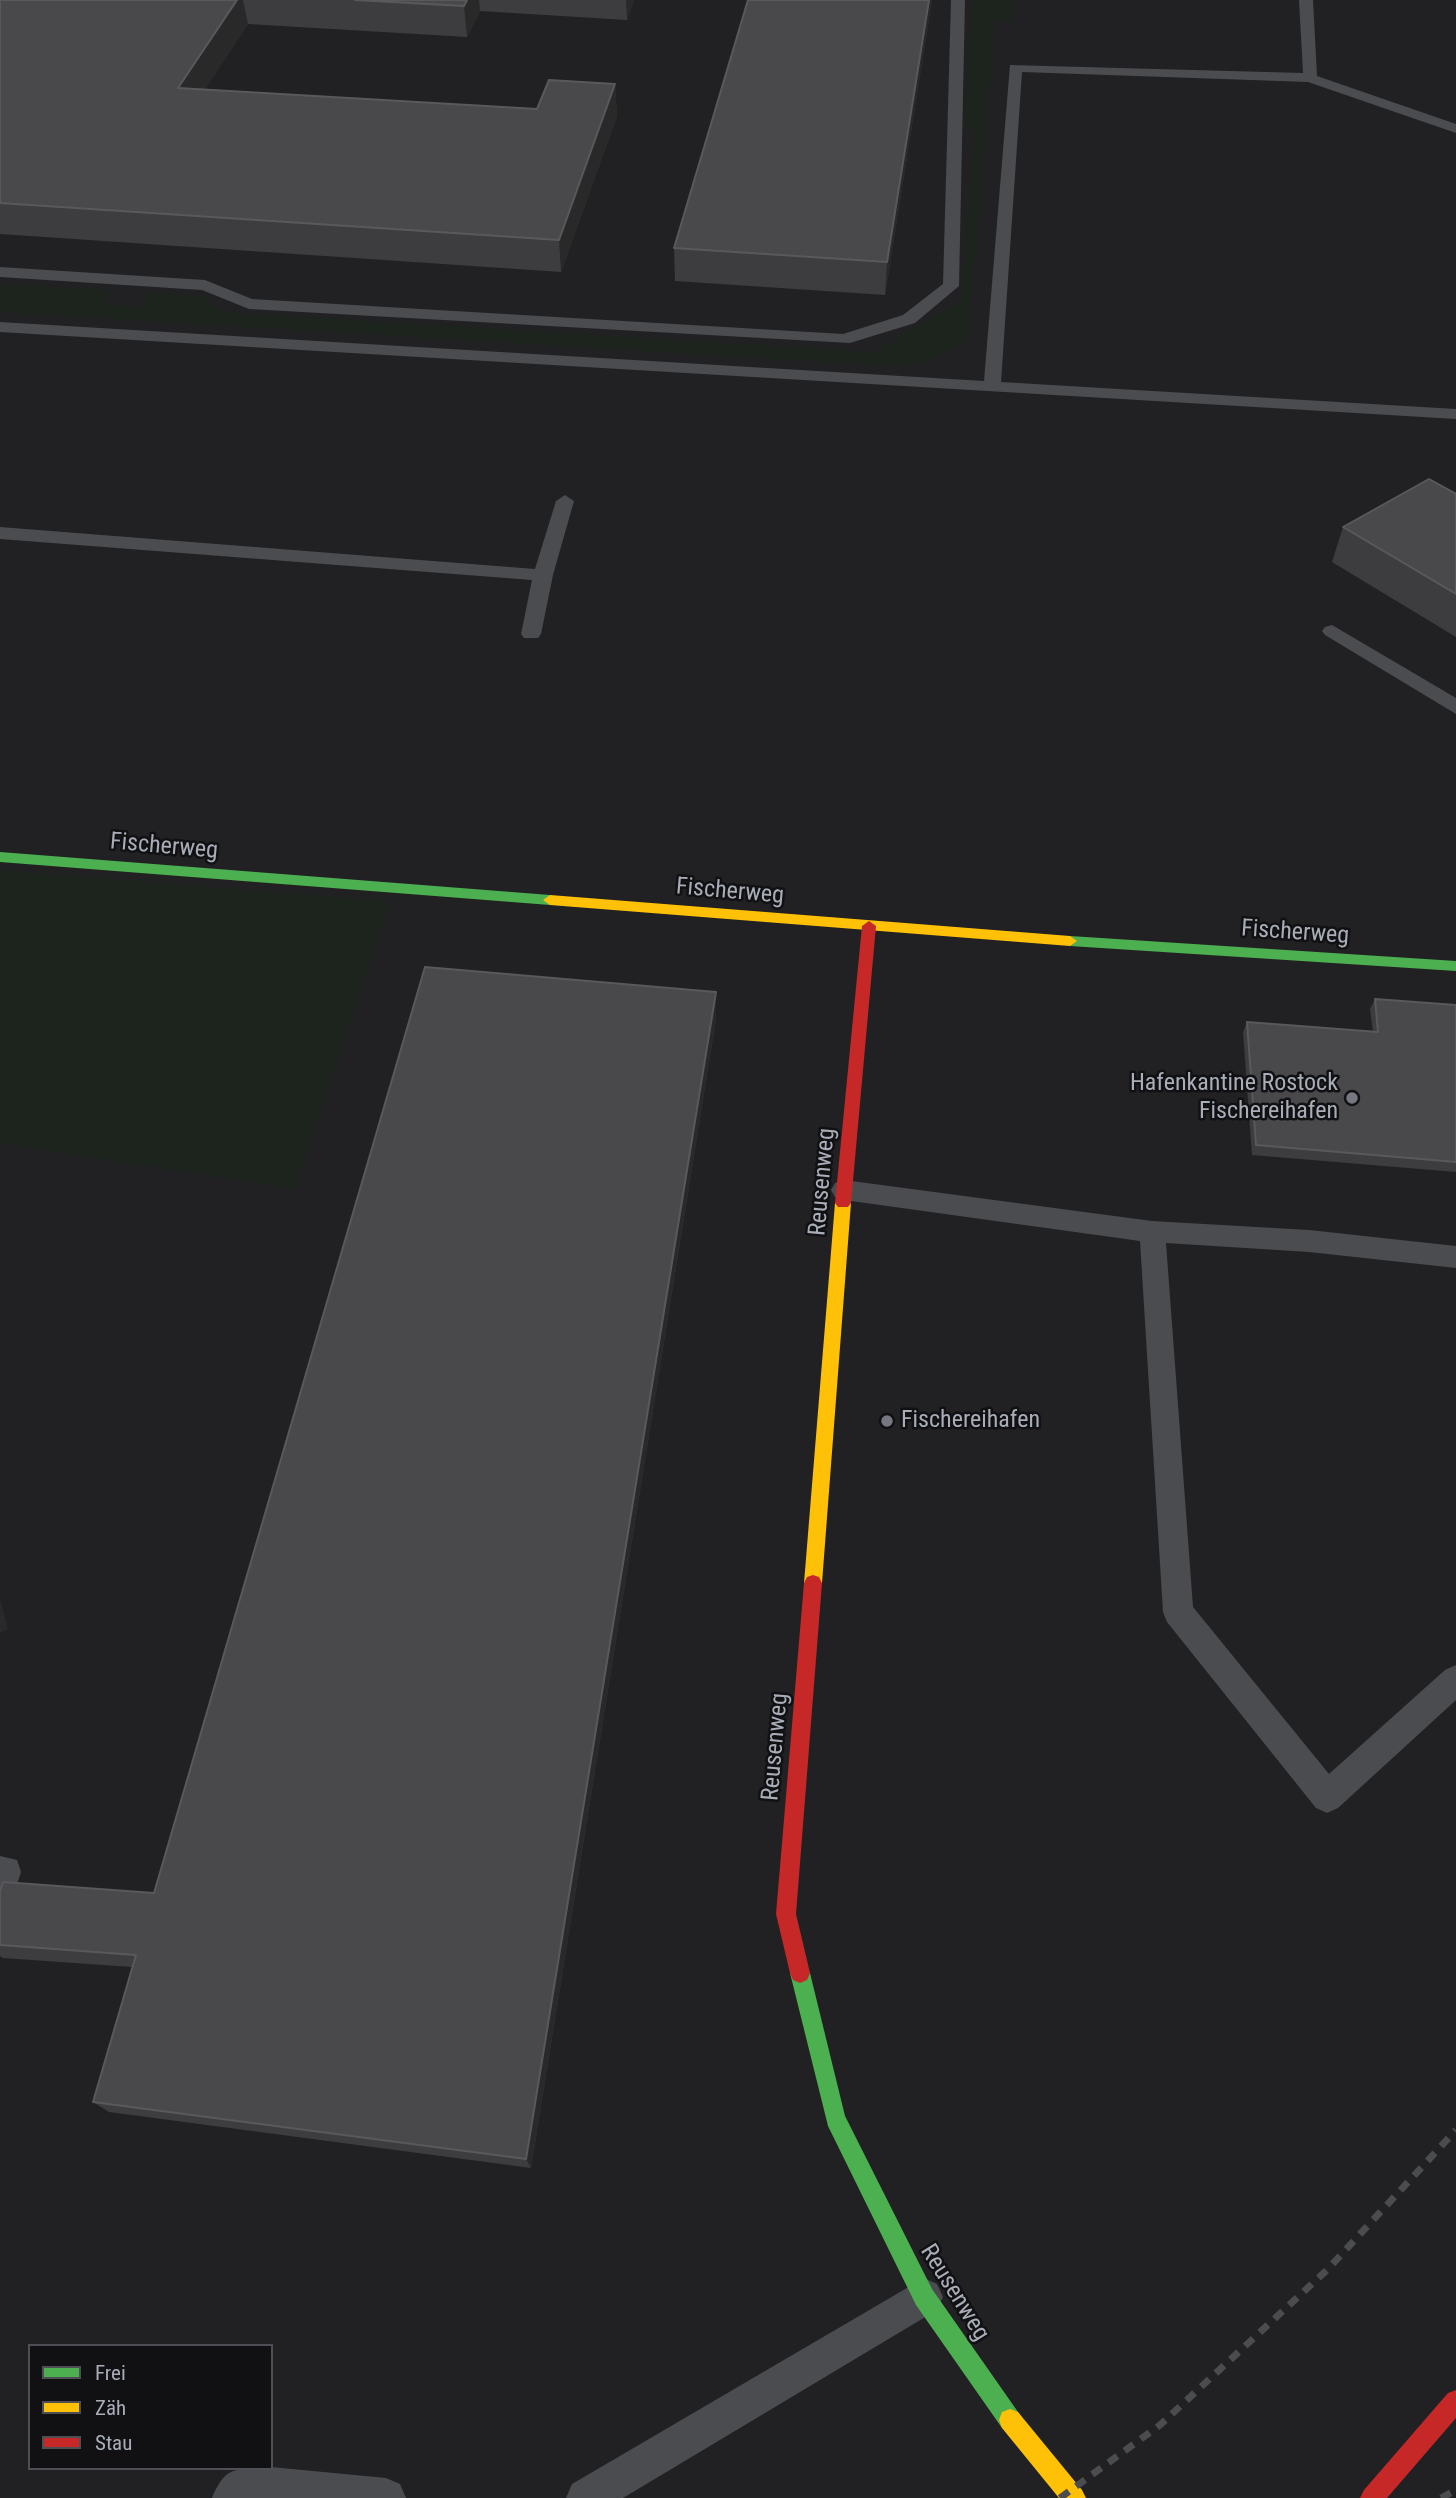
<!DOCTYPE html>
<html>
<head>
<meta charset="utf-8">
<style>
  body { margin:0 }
  #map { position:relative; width:1456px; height:2498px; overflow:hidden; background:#171717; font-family:"Roboto Condensed",sans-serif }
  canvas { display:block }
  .legend { position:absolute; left:28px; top:2344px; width:245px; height:126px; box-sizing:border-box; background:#111113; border:2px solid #4d4f55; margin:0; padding:9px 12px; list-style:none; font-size:21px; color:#a8adb8 }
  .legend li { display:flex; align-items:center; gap:14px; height:35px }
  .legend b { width:35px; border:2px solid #4d4f55 }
</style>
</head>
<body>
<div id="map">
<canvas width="1456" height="2498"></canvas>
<ul class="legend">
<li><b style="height:9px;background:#4caf50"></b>Frei</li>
<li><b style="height:9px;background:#ffc107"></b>Zäh</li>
<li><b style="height:9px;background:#c62828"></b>Stau</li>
</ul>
</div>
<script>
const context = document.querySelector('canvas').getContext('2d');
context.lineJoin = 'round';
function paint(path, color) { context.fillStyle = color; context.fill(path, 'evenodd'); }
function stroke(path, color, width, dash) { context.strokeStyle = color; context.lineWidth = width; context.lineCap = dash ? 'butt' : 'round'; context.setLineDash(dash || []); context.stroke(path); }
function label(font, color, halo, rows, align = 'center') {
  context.font = font + ' "Roboto Condensed",sans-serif'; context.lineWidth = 5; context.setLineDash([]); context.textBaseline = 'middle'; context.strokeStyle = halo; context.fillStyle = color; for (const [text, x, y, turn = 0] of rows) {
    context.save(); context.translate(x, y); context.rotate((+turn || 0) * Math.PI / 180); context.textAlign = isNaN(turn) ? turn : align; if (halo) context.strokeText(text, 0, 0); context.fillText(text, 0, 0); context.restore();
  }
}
paint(new Path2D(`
  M0,0H1456V2498H0ZM30,2346H271V2468H30Z`), '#212123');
paint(new Path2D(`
  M972,0H1016L1012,21L995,20L969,335C943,359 925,362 892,366L0,312V284L111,290L104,304L140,307L149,292L201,296L225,312L874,352L961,301L975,131L965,125Z
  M0,870L391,901L295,1190L0,1142Z`), '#1d241e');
paint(new Path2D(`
  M951,0H965L959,286L915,323L850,343L249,309L202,290L0,277V267L205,280L252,299L843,334L903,315L943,284Z
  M1299,0H1313L1317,76L1456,124V133L1308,82L1022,72L1001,382L1456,409V419L0,332V322L984,381L1010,65L1303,73Z
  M565,495L574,501L553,575L541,634L538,638H524L521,634L532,580L0,539V527L535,569L556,501Z
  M1332,625L1456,698V714L1325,635L1322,631L1325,627Z
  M844,1180L1152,1221L1309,1230L1456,1246V1268L1309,1252L1166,1243L1193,1607L1329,1774L1445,1670L1456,1665V1700L1338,1808L1327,1813L1316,1808L1167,1622L1163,1612L1140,1241L844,1200L835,1197L831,1190L835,1183Z
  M0,1856L17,1860L21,1872L17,1884L0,1888Z
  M924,2278L937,2284L943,2297L937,2310L623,2498H566L572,2484Z
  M271,2467L386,2478L400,2484L406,2498H212C229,2457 242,2475 271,2467Z`), '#4b4c50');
paint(new Path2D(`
  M0,852L550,895L557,900L550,905L0,862Z
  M1070,936L1456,961V971L1070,946L1063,941Z
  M800,1963L807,1966L810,1973L845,2116L932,2289L1018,2412L1021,2420L1018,2428L1010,2431L1002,2428L916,2305L828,2126L790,1973L793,1966Z`), '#4caf50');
paint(new Path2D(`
  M550,895L1070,936L1077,941L1070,946L550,905L543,900Z
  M843,1197L848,1199L851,1203L822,1583L819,1589L813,1591L807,1589L804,1583L835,1203L838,1199Z
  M1010,2409L1018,2412L1082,2490L1086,2498H1059L1002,2428L999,2420L1002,2412Z`), '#ffc107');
paint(new Path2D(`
  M869,921L876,926L851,1203L848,1207H838L835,1203L862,926Z
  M813,1575L819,1577L822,1583L796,1914L810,1973L807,1980L800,1983L793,1980L790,1973L776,1914L804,1583L807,1577Z
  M1456,2390V2418L1387,2498H1360L1364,2490L1448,2393Z`), '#c62828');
stroke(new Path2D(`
  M1060,2498L1160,2425L1327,2270L1456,2130
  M1441,2498L1456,2490`), '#4b4c4f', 7, [11, 9]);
paint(new Path2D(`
  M0,0H634L627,20L480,11L467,37L248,24L205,89L537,109L615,84L617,116L561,272L0,234Z
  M932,0L885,295L675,281L674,248Z
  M1456,494V637L1332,562L1343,527Z
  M1375,999L1456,1005V1172L1252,1155L1243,1032L1247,1022L1373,1032L1370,1009Z
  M716,1019L531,2168L109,2112L93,2102L132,1967L3,1958L0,1956V1891L154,1893Z`), '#3d3d3f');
paint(new Path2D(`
  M237,0H243L248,24L186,119L178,88Z
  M467,0H479L480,11L467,37L464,6Z
  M626,0H634L627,20Z
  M929,0H932L885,295L887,262Z
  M615,84L617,116L561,272L559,240Z
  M716,992V1019L531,2168L526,2159Z
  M0,1599L8,1629L0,1633Z`), '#29292a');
const building = new Path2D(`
  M0,0H237L178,88L537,109L549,80L615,84L559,240L0,203Z
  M355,0H467L464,6Z
  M748,0H929L887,262L674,248Z
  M1429,479L1456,494V594L1343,527Z
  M425,967L716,992L526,2159L93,2102L136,1955L0,1945V1891L3,1882L154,1893Z
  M1375,999L1456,1005V1162L1256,1145L1247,1022L1378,1032Z`);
paint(building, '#49494c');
stroke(building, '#58595d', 2);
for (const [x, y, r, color] of [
  [1352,1098,7,"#757880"],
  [887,1421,7,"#757880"]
]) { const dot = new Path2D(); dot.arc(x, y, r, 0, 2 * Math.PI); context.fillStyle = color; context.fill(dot); stroke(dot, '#111113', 2.5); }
label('24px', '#a8adb8', '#111113', [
  ["Fischerweg",164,847,5],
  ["Fischerweg",730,892,5],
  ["Fischerweg",1295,933,4],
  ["Reusenweg",823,1182,-85],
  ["Reusenweg",776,1747,-85],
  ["Reusenweg",954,2293,58]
]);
label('24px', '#a8adb8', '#111113', [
  ["Hafenkantine Rostock",1338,1084],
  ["Fischereihafen",1338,1112],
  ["Fischereihafen",901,1421,"left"]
], 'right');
</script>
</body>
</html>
